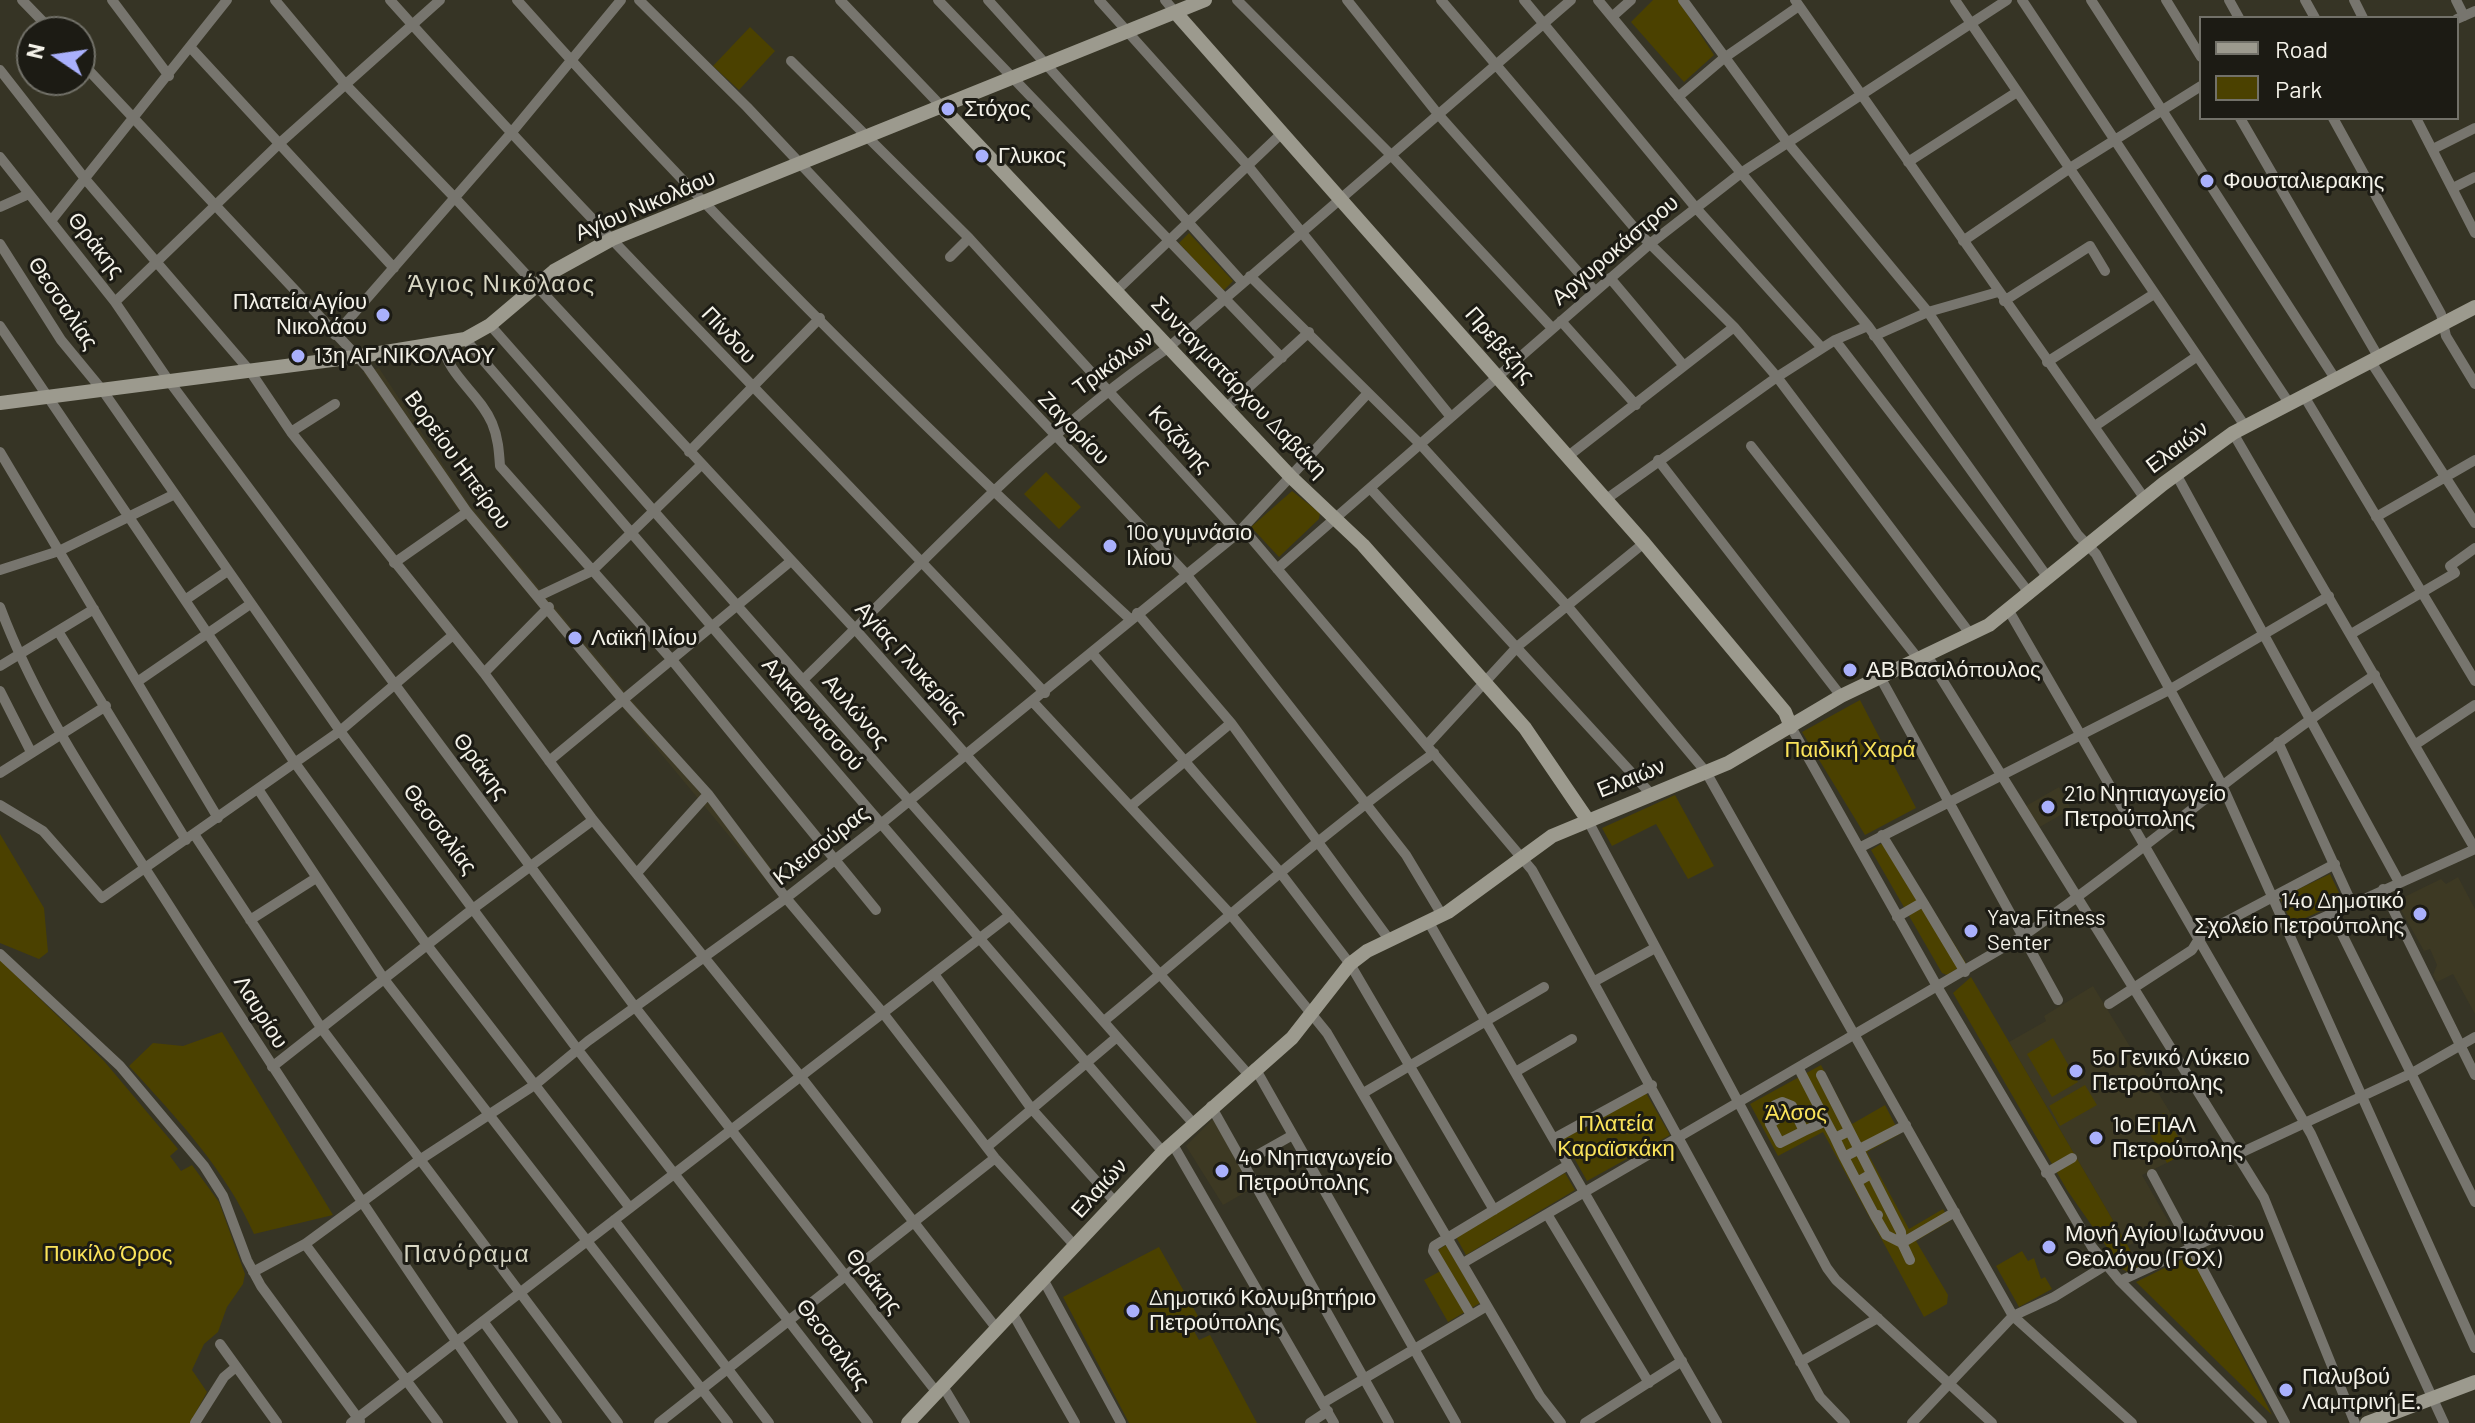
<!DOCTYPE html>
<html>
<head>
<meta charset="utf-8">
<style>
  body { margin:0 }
  #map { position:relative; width:2475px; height:1423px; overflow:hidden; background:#363425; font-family:Barlow,sans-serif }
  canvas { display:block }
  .legend { position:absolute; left:2199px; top:16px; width:260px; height:104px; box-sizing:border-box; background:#1c1b14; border:2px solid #727169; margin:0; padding:10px 14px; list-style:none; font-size:24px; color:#f4f2e9 }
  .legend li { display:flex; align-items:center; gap:16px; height:40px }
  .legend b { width:40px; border:2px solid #727169 }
  .north { position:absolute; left:16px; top:16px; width:80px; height:80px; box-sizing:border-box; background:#1c1b14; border:2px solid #727169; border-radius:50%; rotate:283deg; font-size:22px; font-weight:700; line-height:32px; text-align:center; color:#f4f2e9 }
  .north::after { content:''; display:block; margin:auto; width:28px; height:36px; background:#a9b0fc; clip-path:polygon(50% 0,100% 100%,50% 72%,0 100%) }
</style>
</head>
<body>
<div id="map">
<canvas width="2475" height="1423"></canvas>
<ul class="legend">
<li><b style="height:10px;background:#9c9a8e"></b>Road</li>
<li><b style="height:22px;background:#4b4100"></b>Park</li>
</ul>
<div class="north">N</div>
</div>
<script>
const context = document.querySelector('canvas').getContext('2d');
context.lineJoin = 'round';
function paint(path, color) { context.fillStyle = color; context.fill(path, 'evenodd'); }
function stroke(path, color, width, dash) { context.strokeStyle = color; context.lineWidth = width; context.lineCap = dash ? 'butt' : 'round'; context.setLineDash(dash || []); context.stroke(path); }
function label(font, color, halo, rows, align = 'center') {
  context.font = font + ' Barlow,sans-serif'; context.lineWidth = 6; context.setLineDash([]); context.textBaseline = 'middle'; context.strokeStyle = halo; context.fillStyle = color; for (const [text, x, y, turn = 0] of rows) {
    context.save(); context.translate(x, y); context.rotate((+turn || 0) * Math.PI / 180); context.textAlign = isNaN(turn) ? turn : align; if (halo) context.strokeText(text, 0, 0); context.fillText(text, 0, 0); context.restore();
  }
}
paint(new Path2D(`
  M379,368L469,504L783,882L774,890L456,507L363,372Z
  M2059,787L2071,809L2038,828L2026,806Z
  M2458,877L2475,909V1014L2453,974L2437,982L2433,975L2437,965L2430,949L2424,951L2396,901L2441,879L2446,884Z
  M2093,986L2193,1150L2142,1175L2170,1224L2128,1246L2009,1042L2046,1021L2044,1016Z
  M1214,1118L1251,1189L1223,1205L1186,1146Z`), '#3d3923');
paint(new Path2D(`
  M1653,0H1678L1714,55L1684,82L1631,22Z
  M750,27L775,51L739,90L713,66Z
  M1189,233L1233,281L1223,291L1179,243Z
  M1046,472L1081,507L1059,529L1024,494Z
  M1292,491L1320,513L1319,519L1279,557L1251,527Z
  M1860,700L1916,808L1865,835L1802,732Z
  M1675,795L1714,866L1688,879L1656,824L1612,846L1602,828Z
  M0,834L44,908L48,952L39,959L0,943Z
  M1889,839L1966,963L1947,975L1942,973L1871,850Z
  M2330,874L2343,901L2292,924L2280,898Z
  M0,960L104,1061L178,1149L170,1156L181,1171L192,1165L219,1202L245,1274L243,1284L227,1307L218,1332L204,1344L192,1370L207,1392L190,1423H0Z
  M1971,977L2128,1246L2139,1268L2128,1272L2122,1269L2067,1190L1953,993Z
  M222,1032L333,1215L254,1234C226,1170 176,1117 129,1066L153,1043L183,1046Z
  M2053,1038L2078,1082L2052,1097L2027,1054Z
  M1821,1065L1852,1124L1885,1105L1900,1134L1867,1152L1909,1229L1943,1209L1950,1221L1916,1241L1948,1295L1947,1304L1924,1317L1823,1132L1778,1156L1750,1104Z
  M2085,1085L2097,1105L2060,1126L2049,1106Z
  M1645,1091L1670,1135L1587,1181L1563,1138Z
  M2164,1113L2187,1152L2167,1163L2144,1124Z
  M1565,1173L1575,1190L1466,1255L1456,1237Z
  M1446,1245L1480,1303L1448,1322L1424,1280L1446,1268L1436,1251Z
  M1159,1247L1203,1325L1194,1331L1199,1340L1210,1335L1257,1423H1129L1063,1297Z
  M2022,1251L2028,1261L2034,1258L2041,1279L2045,1277L2052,1289L2019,1307L1996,1266Z
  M2191,1255L2272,1415L2136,1282Z`), '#4b4100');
stroke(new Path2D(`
  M22,0L53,32
  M112,0L169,76
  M275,0L345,84L455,198L855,629L1248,1074
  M390,0C602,237 829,460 1045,693
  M517,0C710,217 917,422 1130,619
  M639,0L747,107L1186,574L1406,855L1442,915
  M840,0L943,108
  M938,0L1282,358
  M988,0L1243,283
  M1099,0L1248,166L1451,417
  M1165,0L1175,12
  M1237,0L1391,155L1552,328
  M1347,0L1438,114L1595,291
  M1441,0L1638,232L1734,327L1777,377L1971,635
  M1524,0L1696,208L1822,348
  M1598,0L1868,326L2048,578
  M1683,0L1787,142L1928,312L2078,535L2096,554L2222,785L2475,1348
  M1795,0L2145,499
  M1955,0L2245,426
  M2022,0L2289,403
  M2091,0L2336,380
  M2166,0L2201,57
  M2229,0L2239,18
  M2305,0L2315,18
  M2354,0L2363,18
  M2456,0L2464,16
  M1613,16L1631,0
  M2457,19L2475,11
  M191,48L394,268
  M80,61L367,367L467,512L623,700L708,794L786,898L883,1013L995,1158L1076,1247
  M791,61L969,238L1238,533L1246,532L1532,870L1820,1397L1845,1423
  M0,70L86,180L250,371L291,432L484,673L593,820L801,1077L997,1329
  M1678,97L1724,58L1799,6
  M2240,118L2379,358
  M2333,118L2441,314L2446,336L2475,384
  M2416,118L2475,233
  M2433,149L2475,128
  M0,157L115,302L169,381L635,1007L938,1394
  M1908,162L2017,92
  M2453,188L2475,177
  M0,207L29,194
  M51,221L227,0
  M1963,241L2070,168L2201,86
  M0,244L61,340L103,391L340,731L578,1050L868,1423
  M950,257L969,238
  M1250,276L1420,444L1569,608L1706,772L2013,1316L2132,1423
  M1610,278L1684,366
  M1116,291L1283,132
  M2004,301L2090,246L2105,271
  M115,302L281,142L440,0
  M1561,321L1636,405
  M490,325L1193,1123
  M0,326L295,763L427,945L630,1208
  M335,335L512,132L621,0
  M1874,336L1928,312L1998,292
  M465,339L1163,1152
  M1835,340L2030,594
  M442,344C449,377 479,393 492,423C498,437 499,451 500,466L672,660L876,910
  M2047,362L2154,294
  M2371,362L2475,523
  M2304,396L2475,681
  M1226,408L1309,332
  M2095,426L2196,357
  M291,432L335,404
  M2233,433L2475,849L2289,933
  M1751,446L1920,661
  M0,452L218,818
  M689,452L820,318
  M1567,457L1734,327
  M1658,460L1841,696
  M2176,474L2399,882
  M1370,488L1650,793
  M1605,500L1777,377L1835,340L1868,326
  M2376,517L2475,460
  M394,563L467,512
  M1277,569L1651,243L1741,173L2007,0
  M0,570L59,551L173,495
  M539,596L592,571L701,465
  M185,600L226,572
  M0,607C42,719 113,817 177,918C286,1088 397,1258 513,1423
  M2009,611L2311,1134L2444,1423
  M1137,613L1231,723L1388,938
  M58,631L186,840
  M2351,634L2455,573L2450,566L2475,548
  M1092,653L1279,871L1350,964L1494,1210
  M1928,657L2264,1198L2355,1423
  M0,666L94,609
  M484,673L549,607
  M1880,677L2058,1000
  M803,680C921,566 1032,440 1169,347L1571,0
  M137,682L249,605
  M0,691L31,752
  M1033,702L1232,916L1327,1033L1540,1396L1561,1423
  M1791,727L1938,988L2092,1247L2120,1281L2262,1423
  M2278,742L2352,904
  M2416,744L2475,705
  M1427,745L1518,646L1644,543
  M549,761L791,561
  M0,773L106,706
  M258,789L384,979L728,1423
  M0,805L43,831L102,898L340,731L453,635
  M1131,806L1231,723
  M1587,819L1827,1268L1836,1280L1992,1423
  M194,834L322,1029L618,1423
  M1882,835L1923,902L1897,917
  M1859,848L2169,690L2329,596
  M637,873L708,794
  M2383,889L2475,1075
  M1923,902L1965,972
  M2332,914L2475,1202
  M250,920L316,878
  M1428,921L1717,1423
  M0,954L120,1066L204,1166L223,1196L247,1260L261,1286L360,1421
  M934,974L1031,1108L1115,1202
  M1595,981L1655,948
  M2109,1004L2192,950L2200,937L2214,928L2335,864
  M1104,1021C1213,931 1318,836 1434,753
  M272,1067L474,908L593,820
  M1255,1068L1456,1423
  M1799,1069L1826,1121
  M1517,1071L1572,1039
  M1821,1075L1901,1232L1902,1243L1955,1212
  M1365,1092L1544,987
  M1211,1106L1389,1423
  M1804,1131L1780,1143L1770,1124L1780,1117L1775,1105L1782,1102L1792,1106L1804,1131L1826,1121L1835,1138L1849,1131
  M1555,1138L1652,1085
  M1835,1138L1844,1157L1906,1125
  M1172,1143L1334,1423
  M987,1147L1117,1037
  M2236,1155L2412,1073L2475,1037
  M1844,1157L1857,1182L1871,1174
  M1243,1163L1291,1136
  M2046,1173L2072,1158
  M2152,1174L2285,1423
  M1857,1182L1875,1216L1878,1215
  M1547,1214L1649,1383
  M1875,1216L1886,1235L1902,1243L1910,1260
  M614,1220L769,1423
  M305,1244L438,1423
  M1463,1263L2023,936C2143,853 2253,755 2375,675
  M253,1272L305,1244L418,1161L536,1084L588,1041L786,898L882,823L1238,533L1368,393
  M1044,1281L1121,1423
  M2120,1281L2230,1230
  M1013,1314L1075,1423
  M1471,1315L1433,1251L1434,1246L1568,1165
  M483,1321L557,1423
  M220,1344L277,1423
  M1800,1362L1878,1318
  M944,1388L965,1423
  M1323,1403L1487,1306
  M195,1423L224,1377L236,1367
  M351,1423L1010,915
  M659,1423L995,1158
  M1310,1423L1328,1411
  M1585,1423L1682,1361
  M1912,1423L2013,1316L2054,1297L2106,1265`), '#77756e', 10);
stroke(new Path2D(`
  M1175,12L1644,543L1785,712L1791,727
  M943,108L1291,477L1363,545L1525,728L1587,819
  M0,403L355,357L465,339L490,325L554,271L612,239L1205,0
  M908,1423L1163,1152L1292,1038L1350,964L1367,951L1448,912L1552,836L1728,763L1841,696L1989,625L2163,484L2233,433L2475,307
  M2367,1423L2475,1382`), '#9c9a8e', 14);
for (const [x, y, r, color] of [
  [948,109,8,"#a9b0fc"],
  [982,156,8,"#a9b0fc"],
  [2207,181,8,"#a9b0fc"],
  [383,315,8,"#a9b0fc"],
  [298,356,8,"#a9b0fc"],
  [1110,546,8,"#a9b0fc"],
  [575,638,8,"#a9b0fc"],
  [1850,670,8,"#a9b0fc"],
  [2048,807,8,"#a9b0fc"],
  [2420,914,8,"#a9b0fc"],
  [1971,931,8,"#a9b0fc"],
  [2076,1071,8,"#a9b0fc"],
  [2096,1138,8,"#a9b0fc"],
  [1222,1171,8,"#a9b0fc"],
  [2049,1247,8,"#a9b0fc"],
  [1133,1311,8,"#a9b0fc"],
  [2286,1390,8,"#a9b0fc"]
]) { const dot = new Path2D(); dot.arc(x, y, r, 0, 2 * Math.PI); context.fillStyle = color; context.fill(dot); stroke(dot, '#1c1b14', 3); }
label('22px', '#f4f2e9', '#1c1b14', [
  ["Στόχος",964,109],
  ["Γλυκος",998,156],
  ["Φουσταλιερακης",2223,181],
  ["Πλατεία Αγίου",367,302,"right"],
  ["Νικολάου",367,327,"right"],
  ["13η ΑΓ.ΝΙΚΟΛΑΟΥ",314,356],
  ["10ο γυμνάσιο",1126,533],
  ["Ιλίου",1126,558],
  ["Λαϊκή Ιλίου",591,638],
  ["ΑΒ Βασιλόπουλος",1866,670],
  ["21ο Νηπιαγωγείο",2064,794],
  ["Πετρούπολης",2064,819],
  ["14ο Δημοτικό",2404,901,"right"],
  ["Σχολείο Πετρούπολης",2404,926,"right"],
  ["Yava Fitness",1987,918],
  ["Senter",1987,943],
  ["5ο Γενικό Λύκειο",2092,1058],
  ["Πετρούπολης",2092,1083],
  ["1ο ΕΠΑΛ",2112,1125],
  ["Πετρούπολης",2112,1150],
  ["4ο Νηπιαγωγείο",1238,1158],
  ["Πετρούπολης",1238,1183],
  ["Μονή Αγίου Ιωάννου",2065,1234],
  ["Θεολόγου (ΓΟΧ)",2065,1259],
  ["Δημοτικό Κολυμβητήριο",1149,1298],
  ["Πετρούπολης",1149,1323],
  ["Παλυβού",2302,1377],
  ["Λαμπρινή Ε.",2302,1402]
], 'left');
label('22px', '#f4f2e9', '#1c1b14', [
  ["Αγίου Νικολάου",645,205,-23],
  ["Θράκης",96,245,52],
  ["Αργυροκάστρου",1615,250,-40],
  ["Θεσσαλίας",63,303,56],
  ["Πίνδου",729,335,47],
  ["Πρεβέζης",1500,345,49],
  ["Τρικάλων",1113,363,-36],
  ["Συνταγματάρχου Δαβάκη",1239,387,46],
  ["Ζαγορίου",1074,428,46],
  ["Κοζάνης",1180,439,48],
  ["Ελαιών",2177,447,-37],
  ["Βορείου Ηπείρου",458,460,54],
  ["Αγίας Γλυκερίας",911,662,48],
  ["Αυλώνος",856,711,49],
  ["Αλικαρνασσού",813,714,49],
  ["Θράκης",481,766,53],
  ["Ελαιών",1631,778,-22],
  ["Θεσσαλίας",440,829,53],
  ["Κλεισούρας",821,845,-38],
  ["Λαυρίου",261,1012,58],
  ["Ελαιών",1099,1188,-48],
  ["Θράκης",874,1281,52],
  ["Θεσσαλίας",833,1344,53]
]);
label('22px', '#fae35a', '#1c1b14', [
  ["Παιδική Χαρά",1850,750],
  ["Άλσος",1796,1113],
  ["Πλατεία",1616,1124],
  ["Καραϊσκάκη",1616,1149],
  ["Ποικίλο Όρος",108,1254]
]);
context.letterSpacing = '2px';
label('24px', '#d8d6c3', '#1c1b14', [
  ["Άγιος Νικόλαος",502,284],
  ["Πανόραμα",467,1254]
]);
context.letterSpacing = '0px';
</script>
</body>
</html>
